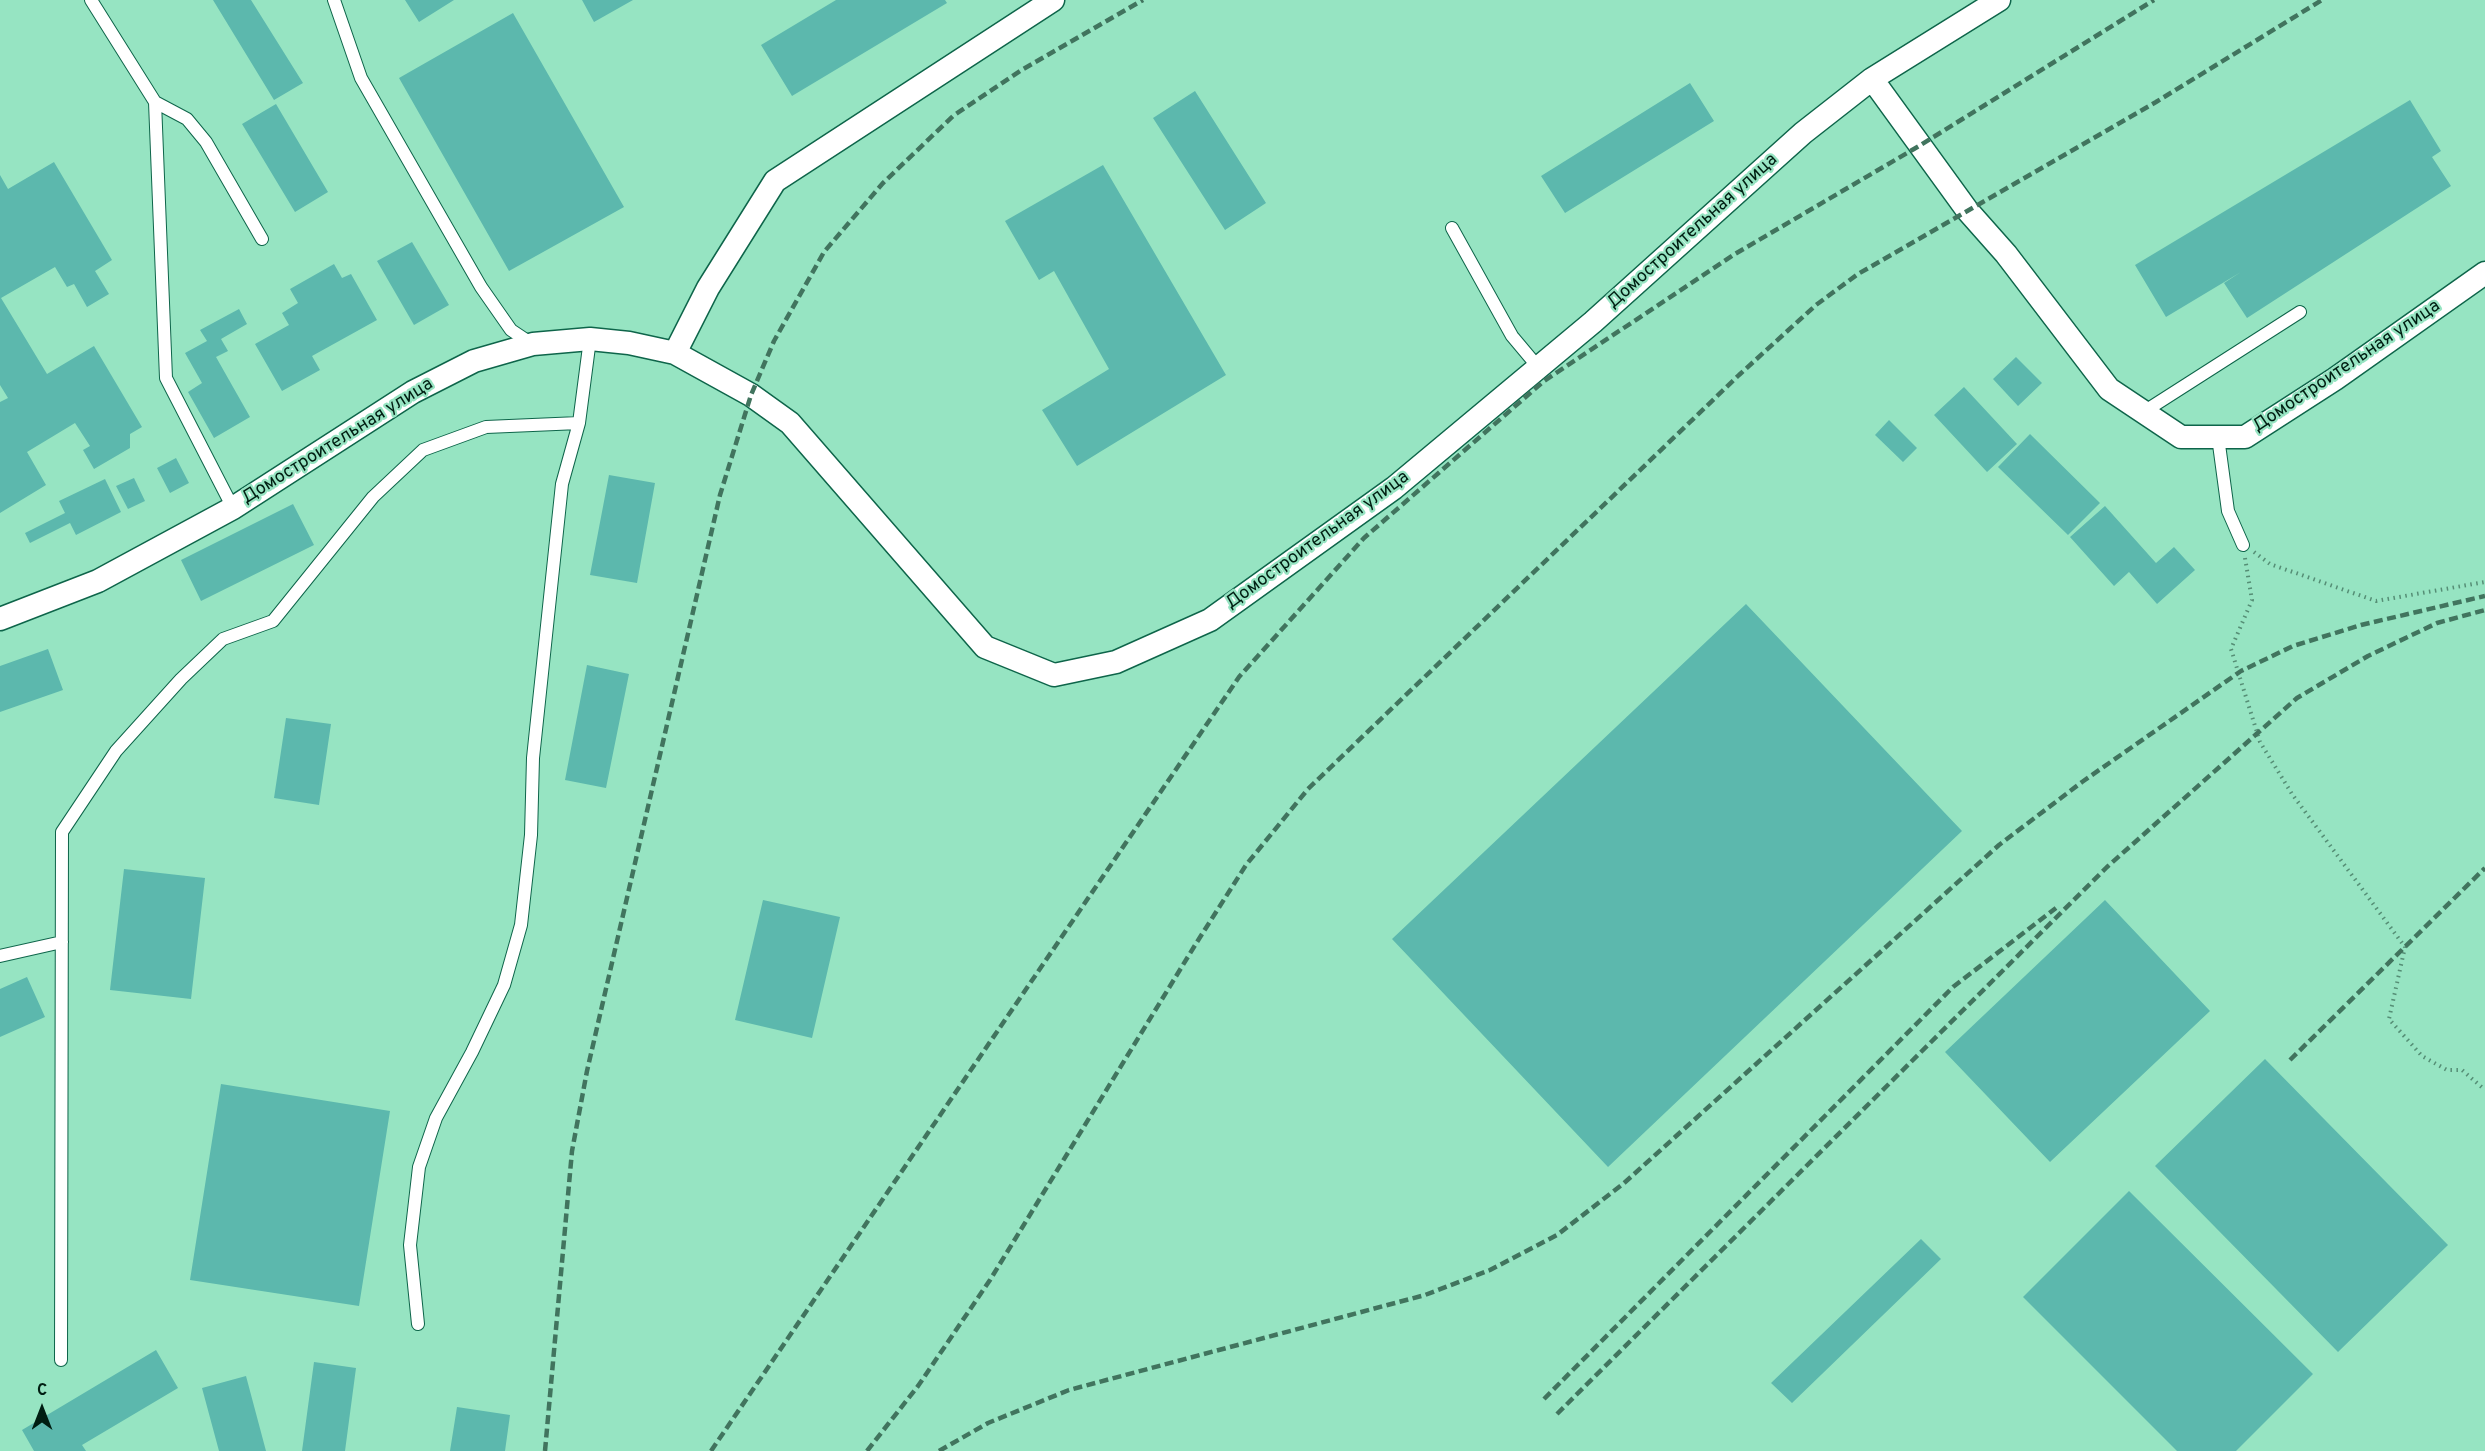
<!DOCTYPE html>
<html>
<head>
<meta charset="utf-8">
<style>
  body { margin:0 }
  #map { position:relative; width:2485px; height:1451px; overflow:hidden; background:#96e4c2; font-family:Overpass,sans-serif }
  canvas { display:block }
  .north { position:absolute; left:12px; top:1379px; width:60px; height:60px; -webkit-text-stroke:4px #96e4c2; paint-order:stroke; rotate:0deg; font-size:16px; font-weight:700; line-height:24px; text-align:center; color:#001e12 }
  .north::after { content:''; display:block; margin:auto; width:21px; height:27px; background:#001e12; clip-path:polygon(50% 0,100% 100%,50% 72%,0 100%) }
</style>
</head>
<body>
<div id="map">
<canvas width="2485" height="1451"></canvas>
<div class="north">С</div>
</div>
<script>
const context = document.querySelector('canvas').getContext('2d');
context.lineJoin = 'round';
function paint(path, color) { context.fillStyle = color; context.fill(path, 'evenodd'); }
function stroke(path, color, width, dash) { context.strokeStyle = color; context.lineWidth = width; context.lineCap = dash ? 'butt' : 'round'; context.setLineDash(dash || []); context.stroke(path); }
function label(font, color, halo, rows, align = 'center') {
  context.font = font + ' Overpass,sans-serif'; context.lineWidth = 4.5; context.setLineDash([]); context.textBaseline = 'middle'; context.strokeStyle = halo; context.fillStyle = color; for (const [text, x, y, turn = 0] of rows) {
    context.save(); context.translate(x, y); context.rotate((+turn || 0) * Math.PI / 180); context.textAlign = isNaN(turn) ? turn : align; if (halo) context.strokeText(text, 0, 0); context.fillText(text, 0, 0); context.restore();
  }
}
paint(new Path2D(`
  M213,0H251L303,83L274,100Z
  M405,0H454L419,22Z
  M582,0H633L594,22Z
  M836,0H945L947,3L792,96L761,45Z
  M513,13L624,207L509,271L399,78Z
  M1690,83L1714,121L1565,213L1541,176Z
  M1195,91L1266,203L1225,230L1153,118Z
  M2410,100L2441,151L2432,157L2451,186L2247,318L2224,283L2241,272L2166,317L2135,265Z
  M276,104L328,192L295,212L242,124Z
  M54,162L112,260L95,271L109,294L87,307L74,284L67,287L55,267L1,298L47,374L94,346L142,427L130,434V448L94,469L83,450L90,446L75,423L27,452L46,485L0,513V402L8,398L0,385V175L8,189Z
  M1103,165L1226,375L1077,466L1042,410L1109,369L1054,271L1039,280L1005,221Z
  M412,242L449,305L414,325L377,261Z
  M334,264L342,278L351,274L377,320L312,356L320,370L282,391L255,344L289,325L282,313L298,303L290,289Z
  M239,309L247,324L221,339L228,351L216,357L250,417L214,438L188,392L202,383L185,353L207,341L200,330Z
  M2016,357L2042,383L2018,406L1993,379Z
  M1964,387L2017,444L1987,472L1934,415Z
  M1889,420L1917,448L1903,462L1875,435Z
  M2030,434L2100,503L2068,535L1998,467Z
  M176,458L189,483L170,493L157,468Z
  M609,475L655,483L637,583L590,575Z
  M134,478L145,501L128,509L116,486Z
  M105,479L121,512L76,535L70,523L30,543L25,533L65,513L59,501Z
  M293,504L314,545L201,601L181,560Z
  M2105,506L2156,563L2174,547L2195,570L2157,604L2129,572L2114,586L2070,537Z
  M1746,604L1962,831L1608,1167L1392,939Z
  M48,649L63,690L0,712V666Z
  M587,665L629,674L606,788L565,780Z
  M286,718L331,724L319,805L274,798Z
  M124,869L205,878L191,999L110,990Z
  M763,900L840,917L812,1038L735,1020Z
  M2105,900L2210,1011L2050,1162L1945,1052Z
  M27,977L45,1017L0,1037V989Z
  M2265,1059L2448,1245L2338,1352L2155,1166Z
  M221,1084L390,1111L359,1306L190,1280Z
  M2129,1191L2313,1374L2236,1451H2177L2023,1297Z
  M1921,1239L1941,1259L1792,1403L1771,1383Z
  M156,1350L178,1388L82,1445L86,1451H34L22,1430Z
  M314,1362L356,1368L345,1451H302Z
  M246,1376L266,1451H219L202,1388Z
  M457,1407L510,1415L505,1451H450Z`), '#5cb8ad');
const lane = new Path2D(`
  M91,0L155,102L166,378L233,508
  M334,0L361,78L481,287L511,330L532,344
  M155,102L187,119L206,142L262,239
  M1452,228L1512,336L1538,367
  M2142,413L2300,312
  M2218,437L2228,511L2243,545
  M0,956L62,942
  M418,1324L410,1245L419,1167L436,1118L472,1052L504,985L521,925L531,835L533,758L562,484L579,423L590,339
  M61,1360L62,832L116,751L181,679L223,639L273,621L373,497L423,450L486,427L579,423`);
const street = new Path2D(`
  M1872,79L1999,0
  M675,353L708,288L775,181L1053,0
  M0,619L98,581L233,508L413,392L474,361L533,344L590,339L629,343L675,353L751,395L790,423L985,647L1054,675L1116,662L1210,620L1394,488L1593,322L1803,133L1872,79L1967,210L2006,254L2109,389L2181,437H2245L2335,379L2485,273`);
stroke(lane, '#0e654a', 14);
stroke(street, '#0e654a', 25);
stroke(new Path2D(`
  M2254,552L2270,564L2376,601L2485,582
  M2245,558L2252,600L2231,649L2260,742L2292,794L2405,947L2389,1019L2422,1056L2447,1070H2462L2485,1090`), '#558e75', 4, [1.5, 4.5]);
stroke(lane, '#fff', 12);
stroke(street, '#fff', 22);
stroke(new Path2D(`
  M2290,1060L2485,868
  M1544,1399L1953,987L2056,908
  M1557,1414L2107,867L2297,698L2368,656L2437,623L2485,610
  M545,1451L572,1151L587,1071L720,495L751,395L774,341L824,252L883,183L953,116L1020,71L1143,0
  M711,1451L1239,677L1364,538L1544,381L1735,254L1919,146L2154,0
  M867,1451L918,1386L990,1280L1197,942L1246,865L1308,789L1739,375L1816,305L1858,274L2156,102L2322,0
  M939,1451L988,1423L1069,1390L1425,1295L1490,1270L1557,1235L1623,1184L1999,845L2082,782L2241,671L2293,646L2361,625L2485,596`), '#41745e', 4.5, [9, 4.5]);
label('18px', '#001e12', '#96e4c2', [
  ["Домостроительная улица",1693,232,-42],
  ["Домостроительная улица",2347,367,-34],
  ["Домостроительная улица",338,442,-32],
  ["Домостроительная улица",1318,541,-36]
]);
</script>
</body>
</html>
